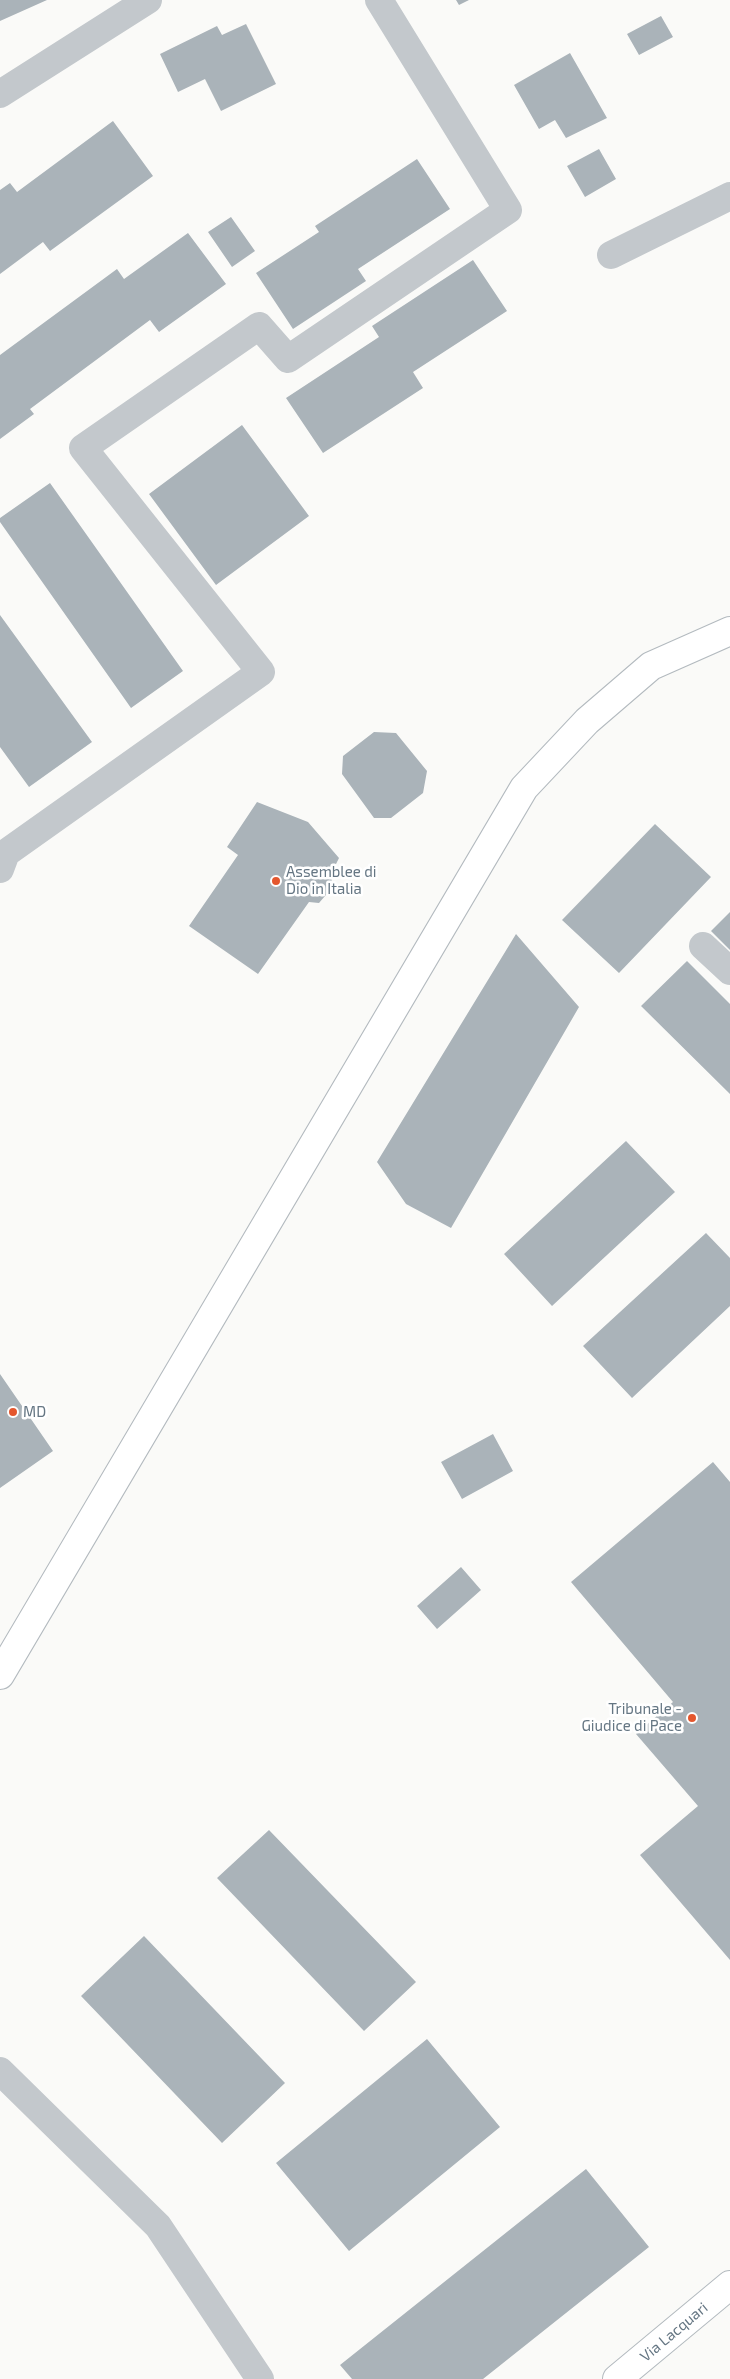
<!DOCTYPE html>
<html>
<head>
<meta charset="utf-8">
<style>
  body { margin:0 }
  canvas { display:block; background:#fafaf8 }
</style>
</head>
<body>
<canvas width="730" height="2379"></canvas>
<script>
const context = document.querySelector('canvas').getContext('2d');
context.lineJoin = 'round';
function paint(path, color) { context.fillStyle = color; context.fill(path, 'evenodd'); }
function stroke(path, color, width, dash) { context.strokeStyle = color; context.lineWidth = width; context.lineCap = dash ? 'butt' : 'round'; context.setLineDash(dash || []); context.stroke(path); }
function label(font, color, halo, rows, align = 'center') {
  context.font = font + ' "Exo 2",sans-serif'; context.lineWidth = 5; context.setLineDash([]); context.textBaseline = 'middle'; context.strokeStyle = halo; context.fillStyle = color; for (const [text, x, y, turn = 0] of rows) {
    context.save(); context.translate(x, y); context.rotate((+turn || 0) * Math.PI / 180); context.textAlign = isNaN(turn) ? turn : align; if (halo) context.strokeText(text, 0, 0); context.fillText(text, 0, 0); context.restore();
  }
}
paint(new Path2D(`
  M0,0H47L0,21Z
  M456,0H469L459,5Z
  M661,16L673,37L639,55L627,34Z
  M246,24L276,84L221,111L205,79L178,92L160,54L217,26L222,35Z
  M570,53L607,118L566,138L555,120L539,129L514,85Z
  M113,121L153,176L50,251L43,242L0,274V190L10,183L17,192Z
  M599,149L616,179L585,197L567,166Z
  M417,159L450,209L358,269L366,281L293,329L256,273L319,232L315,226Z
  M231,217L255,251L232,267L208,232Z
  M188,233L226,284L159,332L150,320L30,409L34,414L0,439V355L117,269L124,279Z
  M473,260L507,311L413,372L423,388L323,453L286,398L379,337L372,326Z
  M242,425L309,516L216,585L149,494Z
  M50,483L183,671L131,708L0,522V518Z
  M0,615L92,742L29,787L0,747Z
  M374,732L396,733L427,771L423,793L391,818H374L342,774L343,756Z
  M257,802L308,822L339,858L332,872L331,889L319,903L309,902L258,974L189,926L238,855L227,847Z
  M655,824L711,877L619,973L562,920Z
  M730,912V950L711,931Z
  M516,934L579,1007L451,1228L406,1204L377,1162Z
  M687,961L730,1004V1094L641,1006Z
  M626,1141L675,1192L552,1306L504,1254Z
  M706,1233L730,1258V1306L632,1398L583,1346Z
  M0,1374L53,1451L0,1488Z
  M493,1434L513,1471L462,1499L441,1462Z
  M713,1462L730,1482V1960L640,1855L698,1806L636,1734L673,1702L571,1582Z
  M461,1567L481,1590L437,1629L417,1606Z
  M269,1830L416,1982L364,2031L217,1878Z
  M144,1936L285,2083L222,2143L81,1996Z
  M427,2039L500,2127L349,2251L276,2163Z
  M586,2169L649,2247L483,2379H352L340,2365Z`), '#aab3b9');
const secondary = new Path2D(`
  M0,1675L524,788L587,721L651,666L730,631
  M617,2379L730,2285`);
stroke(secondary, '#b3babf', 30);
stroke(new Path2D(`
  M0,94L148,0
  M611,255L730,196
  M0,869L6,853L261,672L83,448L259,326L288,359L508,210L379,0
  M703,946L730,971
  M0,2071L158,2226L260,2379`), '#c3c8cc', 28);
stroke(secondary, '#fff', 28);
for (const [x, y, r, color] of [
  [276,881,5,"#e4572e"],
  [13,1412,5,"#e4572e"],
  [692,1718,5,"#e4572e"]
]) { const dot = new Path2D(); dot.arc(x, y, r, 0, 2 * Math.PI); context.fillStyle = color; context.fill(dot); stroke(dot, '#fff', 2); }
label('15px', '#657683', '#fff', [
  ["Assemblee di",286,872],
  ["Dio in Italia",286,889],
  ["MD",23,1412],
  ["Tribunale -",682,1709,"right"],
  ["Giudice di Pace",682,1726,"right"]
], 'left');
label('15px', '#657683', '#fff', [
  ["Via Lacquari",674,2332,-40]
]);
</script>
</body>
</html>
